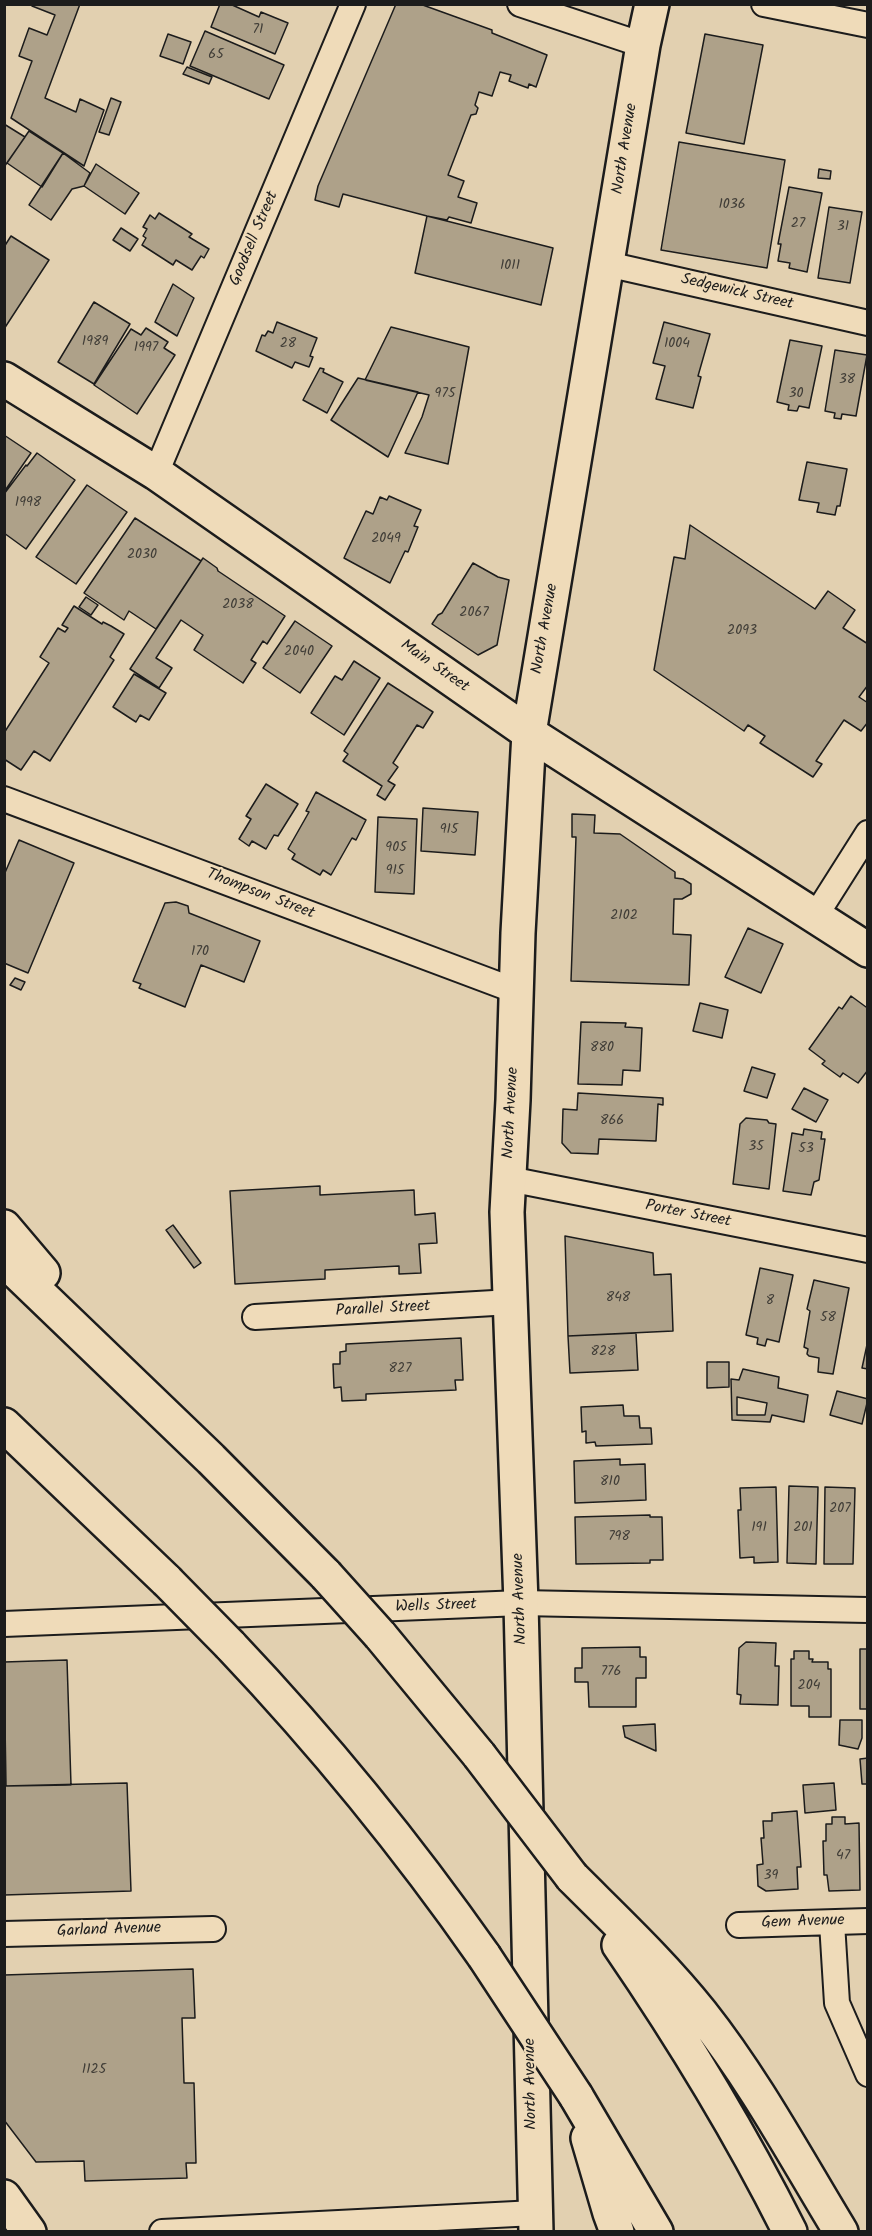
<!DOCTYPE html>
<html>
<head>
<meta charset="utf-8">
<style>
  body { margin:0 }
  #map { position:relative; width:872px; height:2236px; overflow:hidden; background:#e2d0b0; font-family:Kalam,sans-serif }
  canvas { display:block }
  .frame { position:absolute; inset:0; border:6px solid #1c1c1c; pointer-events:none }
</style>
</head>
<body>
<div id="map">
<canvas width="872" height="2236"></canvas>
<div class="frame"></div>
</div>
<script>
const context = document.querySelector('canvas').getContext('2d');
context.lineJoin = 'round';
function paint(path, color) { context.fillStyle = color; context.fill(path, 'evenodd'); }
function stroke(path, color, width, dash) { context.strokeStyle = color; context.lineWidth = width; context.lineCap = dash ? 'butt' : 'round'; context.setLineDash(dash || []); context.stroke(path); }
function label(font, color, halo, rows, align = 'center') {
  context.font = font + ' Kalam,sans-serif'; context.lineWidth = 4.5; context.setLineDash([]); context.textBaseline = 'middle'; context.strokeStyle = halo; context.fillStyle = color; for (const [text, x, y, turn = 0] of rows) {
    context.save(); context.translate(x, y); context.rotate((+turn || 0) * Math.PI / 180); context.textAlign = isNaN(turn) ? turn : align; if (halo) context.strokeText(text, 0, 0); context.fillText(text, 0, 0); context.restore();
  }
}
const building = new Path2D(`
  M32,4H80L45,98L76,112L80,99L104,110L84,166L11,118L32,61L19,56L29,28L47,35L55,15L32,6Z
  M220,4H230L259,17L261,12L288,23L275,54L211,27Z
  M396,4H420L492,30V33L547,55L536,87L529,84L528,88L509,81L511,75L500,72L492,96L479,92L475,105L478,108L476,114L471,115L448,175L464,181L458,197L477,203L471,223L449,217L447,220L427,216L343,194L339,207L315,200L318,186Z
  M205,31L284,65L269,99L190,66Z
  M168,34L191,42L183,64L160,56Z
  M705,34L763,45L744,144L686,133Z
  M187,67L212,77L209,84L183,74Z
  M111,98L121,102L109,135L99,132Z
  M4,124L25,137L4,167Z
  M29,131L63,153L42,187L7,163Z
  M679,142L785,160L767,268L661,250Z
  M63,153L90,173L84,186L72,189L51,220L29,205Z
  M96,164L139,193L125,214L84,186Z
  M819,169L831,171L830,179L818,178Z
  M789,187L822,193L807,272L789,268L790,263L778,261L781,244H778Z
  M829,207L862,212L850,283L818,278Z
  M159,213L192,234L189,237L209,249L204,258L201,256L192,270L176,260L173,265L142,245L146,238L143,236L147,229L143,227L150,215L155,219Z
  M427,216L553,248L541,305L415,273Z
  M121,228L138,239L130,251L113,240Z
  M11,236L49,260L4,329V247Z
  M173,284L194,298L177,336L155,322Z
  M94,302L130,324L94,384L58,362Z
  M277,322L317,338L310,356L313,357L309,367L295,362L292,368L256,351L262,335L265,336L268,331L273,333Z
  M664,322L710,334L698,376L701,377L693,408L656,399L665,366L653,363Z
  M391,327L469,347L448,464L405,453L422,417L429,395L365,380Z
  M146,328L168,342L164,348L175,355L137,414L94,385L131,329L141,335Z
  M790,340L822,346L809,408L799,406L797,411L788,410L789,405L777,402Z
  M835,350L867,355L856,416L842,414L841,419L834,418L835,413L825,411Z
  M320,368L324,369L323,372L343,382L327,413L303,400Z
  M358,378L418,392L388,457L331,420Z
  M4,435L31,453L4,492Z
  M37,453L75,480L26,549L4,533V494L26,465L27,466Z
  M807,462L847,469L840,506H837L835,515L817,512L819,503L799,500Z
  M87,485L127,512L76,584L36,557Z
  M389,496L421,510L414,526L418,527L408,552L405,551L390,583L344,558L366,511L373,514L380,497L387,500Z
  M135,518L201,561L156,629L129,611L124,620L84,593Z
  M690,525L815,609L828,591L855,610L843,628L868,644V685L859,697L868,703V722L861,731L844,720L816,761L822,764L813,777L760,743L765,736L748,725L744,731L654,670L674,557L685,559Z
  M203,558L217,568L218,571L285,616L267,644L263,641L251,660L256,663L243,683L194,650L203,635L181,620L156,658L172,668L159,688L130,669Z
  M473,563L498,577L509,580L497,645L478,655L432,624L438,615L442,613Z
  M86,597L98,605L91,615L79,607Z
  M74,606L102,624L103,622L111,626L124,634L110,657L114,660L50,761L34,751L21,770L4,759V733L49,663L40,657L58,628L65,632L68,628L62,625Z
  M295,621L332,646L300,693L263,668Z
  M354,661L380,678L344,735L311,713L335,676L342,680Z
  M134,674L166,693L149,720L140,715L136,722L113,707Z
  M388,683L433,712L423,728L417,725L393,763L398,767L388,781L395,785L385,800L377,795L382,786L343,761L348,754L344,751Z
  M266,784L298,804L278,836L274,835L266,849L252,841L249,846L239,839L251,819L246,816Z
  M316,792L366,820L356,840L352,838L331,875L323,870L320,875L292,859L295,854L288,849L309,812L306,811Z
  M423,808L478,812L475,855L421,851Z
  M572,814L595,815L594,833L620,834L675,872V878L683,879L691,884V894L682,899H674L673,934L691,935L689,985L571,981L576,837H572Z
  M378,817L417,819L414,894L375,892Z
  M19,840L74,863L28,973L4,963V875Z
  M176,902L188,906L189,913L260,941L244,982L201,965L185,1007L139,988L141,984L133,981L165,903Z
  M748,928L783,944L761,993L725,977Z
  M15,978L25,982L21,990L10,985Z
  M851,996L866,1007L868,1006V1070L858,1083L843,1073L840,1077L822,1064L825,1061L809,1049L839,1007L842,1009Z
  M700,1003L728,1010L722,1038L693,1031Z
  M581,1022L626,1023L625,1027L642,1028L640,1071L623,1070L622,1085L578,1084Z
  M752,1067L775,1074L767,1098L744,1091Z
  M804,1088L828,1100L816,1122L792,1109Z
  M578,1093L663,1098V1105L658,1104L656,1141L599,1139L598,1154L571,1153L562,1143L563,1109L577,1110Z
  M746,1118L767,1120L769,1123L776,1124L769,1189L733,1184L740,1124Z
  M804,1129L822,1132L821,1139H825L819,1180L814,1182L811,1195L783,1191L792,1133L803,1135Z
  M320,1186V1195L414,1190L415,1215L435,1213L437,1243L419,1244L421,1273L399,1274V1266L325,1270V1279L235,1284L230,1191Z
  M173,1225L201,1263L194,1268L166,1230Z
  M565,1236L653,1253L654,1275L671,1274L673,1331L568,1336Z
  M760,1268L793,1275L779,1342L767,1339L765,1346L757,1344L758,1338L746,1335Z
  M814,1280L849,1288L833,1374L818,1372L819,1358L809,1356L807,1354L808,1349L804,1347L810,1311L807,1309Z
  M636,1333L638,1370L570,1373L568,1336Z
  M461,1338L463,1380H455L456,1390L366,1394V1400L342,1401L341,1387L334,1388L333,1364H340V1352L346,1351V1344Z
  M868,1340V1369L862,1368Z
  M707,1362H729V1387L707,1388Z
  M743,1369L779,1377L778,1388L808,1395L804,1422L772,1415L770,1422L732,1420L731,1379L739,1380ZM737,1397L767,1403L765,1415H737Z
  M837,1391L868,1399L862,1424L830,1415Z
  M623,1405L624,1416H639L640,1428H651L652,1444L596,1446L595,1442L586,1443V1431L582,1432L581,1407Z
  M620,1459V1465L645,1464L646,1500L575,1503L574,1461Z
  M789,1486L818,1487L816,1564L787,1563Z
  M776,1487L778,1562L754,1563V1557L740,1558L738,1510H741L740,1488Z
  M825,1487L855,1488L853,1564H824Z
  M650,1515V1517H662L663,1560H650V1563L576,1564L575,1517Z
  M746,1642L776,1643L775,1666H779L778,1705L740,1704L741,1695L737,1694L739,1648Z
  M640,1647V1657H646V1678H636V1707H589L588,1682H575V1668H582V1648Z
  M860,1649H868V1709H860Z
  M794,1651H809V1659H813L812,1662H828V1669H831V1717H809V1706H791V1659H794Z
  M67,1660L71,1785L6,1786L4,1662Z
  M840,1720H862V1738L858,1749L839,1745Z
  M655,1724L656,1751L625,1737L623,1726Z
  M868,1758V1784H862L860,1759Z
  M127,1783L131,1891L4,1895V1786Z
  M834,1783L836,1810L805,1813L803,1785Z
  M797,1811L801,1867H797L798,1889L766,1891L758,1886L757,1865L763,1864L761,1838H764L763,1821H772V1813Z
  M832,1817H845V1824L859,1823L860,1890L829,1891L827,1875H824L823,1841H826V1824H832Z
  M193,1969L195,2018H182L184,2083H194L196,2163H186L187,2178L85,2181L84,2161L36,2162L4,2120V1975Z`);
paint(building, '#aea189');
stroke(building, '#1c1c1c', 1.5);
const street = new Path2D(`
  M520,4L643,45
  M764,4L868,25
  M607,264L868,323
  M156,473L353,4
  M4,799L516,991
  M816,915L868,833
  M509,1179L868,1250
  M255,1317L511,1302
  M4,1624L521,1603L868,1610
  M832,1923L837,2003L868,2074
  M739,1925L868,1921
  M4,1934L213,1929
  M162,2232L535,2213`);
const secondary = new Path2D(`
  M4,2197L29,2232`);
const primary = new Path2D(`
  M4,379L156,473L529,733L868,950
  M536,2232L521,1603L507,1212L513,1100L518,933L529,733L643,45L652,4`);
const highway = new Path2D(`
  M4,1227L43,1273
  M4,1260L211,1459L326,1575
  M4,1425L167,1581
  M380,1635L479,1755
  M230,1645C322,1742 407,1846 484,1956
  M572,1877C616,1921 662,1964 701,2013C754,2080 796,2158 841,2232
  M619,1945C682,2037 740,2132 790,2232
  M576,2096L656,2232
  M588,2138L610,2213L617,2232`);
stroke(street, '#1c1c1c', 28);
stroke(secondary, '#1c1c1c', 38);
stroke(primary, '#1c1c1c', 38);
stroke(highway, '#1c1c1c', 38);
stroke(street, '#efdbb9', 24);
stroke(secondary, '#efdbb9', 33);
stroke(primary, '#efdbb9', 33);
stroke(highway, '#efdbb9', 33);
const highwayBridge = new Path2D(`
  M326,1575L380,1635
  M167,1581L230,1645
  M479,1755L572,1877
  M484,1956L576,2096`);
stroke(highwayBridge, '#1c1c1c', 38, []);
stroke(highwayBridge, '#efdbb9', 33);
label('14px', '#403d37', null, [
  ["71",258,31],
  ["65",216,56],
  ["1036",732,206],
  ["27",798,225],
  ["31",843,228],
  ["1011",510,267],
  ["1989",95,343],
  ["28",288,345],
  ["1004",677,345],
  ["1997",146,349],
  ["38",847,381],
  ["975",445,395],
  ["30",796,395],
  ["1998",28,504],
  ["2049",386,540],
  ["2030",142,556],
  ["2038",238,606],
  ["2067",474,614],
  ["2093",742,632],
  ["2040",299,653],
  ["915",449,831],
  ["905",396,849],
  ["915",395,872],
  ["2102",624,917],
  ["170",200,953],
  ["880",602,1049],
  ["866",612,1122],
  ["35",756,1148],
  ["53",806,1150],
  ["848",618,1299],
  ["8",770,1302],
  ["58",828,1319],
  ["828",603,1353],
  ["827",400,1370],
  ["810",610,1483],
  ["207",840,1510],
  ["191",759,1529],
  ["201",803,1529],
  ["798",619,1538],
  ["776",611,1673],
  ["204",809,1687],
  ["47",843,1857],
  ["39",771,1877],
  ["1125",94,2071]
]);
label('16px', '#1c1c1c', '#efdbb9', [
  ["North Avenue",626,149,-81],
  ["Goodsell Street",255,239,-67],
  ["Sedgewick Street",737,293,13],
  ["North Avenue",546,629,-80],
  ["Main Street",434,667,35],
  ["Thompson Street",260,895,21],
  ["North Avenue",512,1113,-87],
  ["Porter Street",688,1215,11],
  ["Parallel Street",383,1310,-3],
  ["North Avenue",521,1599,-92],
  ["Wells Street",436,1607,-2],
  ["Gem Avenue",803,1923,-2],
  ["Garland Avenue",109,1931,-2],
  ["North Avenue",532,2084,-91]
]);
</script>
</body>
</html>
